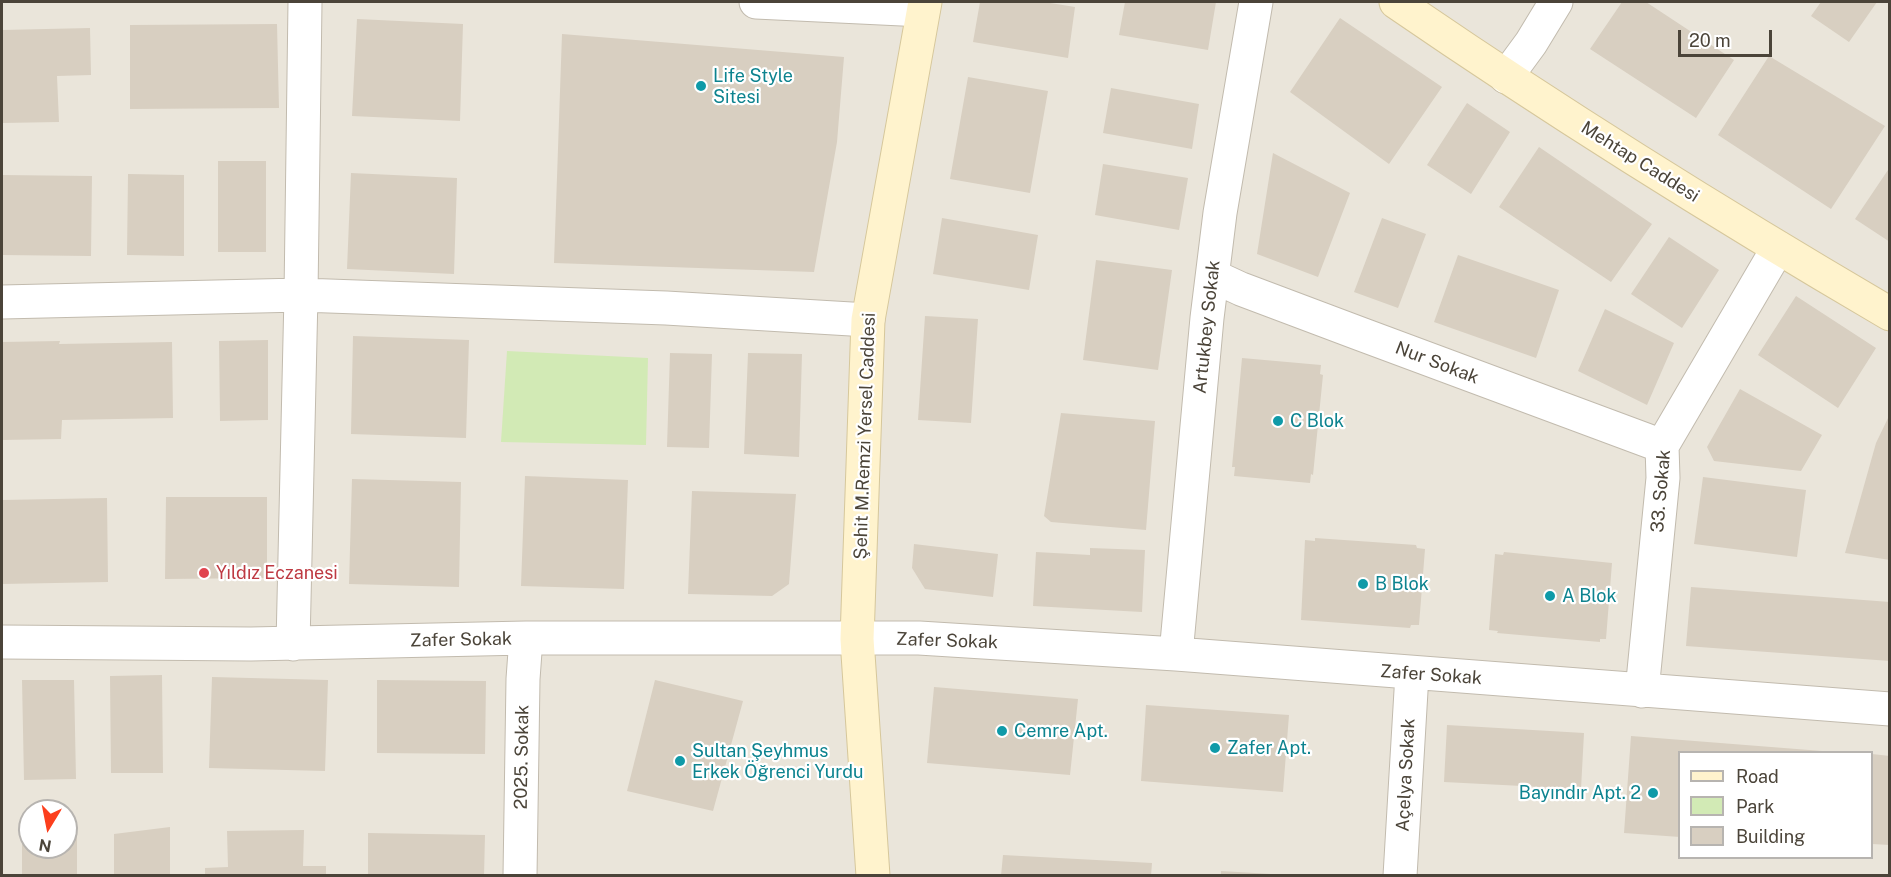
<!DOCTYPE html>
<html>
<head>
<meta charset="utf-8">
<style>
  body { margin:0 }
  #map { position:relative; width:1891px; height:877px; overflow:hidden; background:#f6f3ec; font-family:"Public Sans",sans-serif }
  canvas { display:block }
  .frame { position:absolute; inset:0; border:3px solid #4b4439; pointer-events:none }
  .legend { position:absolute; left:1678px; top:751px; width:195px; height:108px; box-sizing:border-box; background:#fff; border:2px solid #b7b4b0; margin:0; padding:8px 10px; list-style:none; font-size:18px; color:#4b4439 }
  .legend li { display:flex; align-items:center; gap:12px; height:30px }
  .legend b { width:30px; border:2px solid #b7b4b0 }
  .north { position:absolute; left:18px; top:799px; width:60px; height:60px; box-sizing:border-box; background:#fff; border:2px solid #b7b4b0; border-radius:50%; rotate:190deg; font-size:16px; font-weight:700; line-height:24px; text-align:center; color:#4b4439 }
  .north::after { content:''; display:block; margin:auto; width:21px; height:27px; background:#fc3f1d; clip-path:polygon(50% 0,100% 100%,50% 72%,0 100%) }
  .scale { position:absolute; left:1678px; top:30px; width:94px; height:27px; box-sizing:border-box; border:3px solid #4b4439; border-top:0; padding-left:8px; font-size:18px; line-height:21px; white-space:nowrap; color:#4b4439; -webkit-text-stroke:4px #fff; paint-order:stroke }
</style>
</head>
<body>
<div id="map">
<canvas width="1891" height="877"></canvas>
<div class="frame"></div>
<ul class="legend">
<li><b style="height:8px;background:#fff3cd"></b>Road</li>
<li><b style="height:16px;background:#d2eab5"></b>Park</li>
<li><b style="height:16px;background:#d8cfc1"></b>Building</li>
</ul>
<div class="north">N</div>
<div class="scale">20 m</div>
</div>
<script>
const context = document.querySelector('canvas').getContext('2d');
context.lineJoin = 'round';
function paint(path, color) { context.fillStyle = color; context.fill(path, 'evenodd'); }
function stroke(path, color, width, dash) { context.strokeStyle = color; context.lineWidth = width; context.lineCap = dash ? 'butt' : 'round'; context.setLineDash(dash || []); context.stroke(path); }
function label(font, color, halo, rows, align = 'center') {
  context.font = font + ' "Public Sans",sans-serif'; context.lineWidth = 4.5; context.setLineDash([]); context.textBaseline = 'middle'; context.strokeStyle = halo; context.fillStyle = color; for (const [text, x, y, turn = 0] of rows) {
    context.save(); context.translate(x, y); context.rotate((+turn || 0) * Math.PI / 180); context.textAlign = isNaN(turn) ? turn : align; if (halo) context.strokeText(text, 0, 0); context.fillText(text, 0, 0); context.restore();
  }
}
paint(new Path2D(`
  M2,2H1889V875L2,876ZM1680,752H1872V858H1680ZM30,811H66V847H30Z`), '#eae5da');
paint(new Path2D(`
  M507,351L648,358L646,445L501,442Z`), '#d2eab5');
paint(new Path2D(`
  M980,2H1044L1075,7L1068,58L973,42Z
  M1125,2H1216L1208,50L1119,35Z
  M1622,2H1646L1734,60L1696,118L1590,49Z
  M1821,2H1877L1849,42L1811,16Z
  M1340,18L1442,87L1389,164L1290,92Z
  M357,19L463,24L460,121L352,116Z
  M277,24L279,108L130,109V25Z
  M90,28L91,75L57,76L59,122L2,123V30Z
  M562,34L844,57L837,142L814,272L554,263Z
  M1769,56L1885,126L1831,209L1718,135Z
  M968,77L1048,91L1030,193L950,179Z
  M1111,88L1199,104L1192,149L1103,133Z
  M1467,103L1510,132L1471,194L1427,165Z
  M1539,147L1652,224L1611,282L1499,207Z
  M1273,153L1350,193L1318,277L1257,254Z
  M218,161H266V252H218Z
  M1103,164L1188,178L1179,230L1095,215Z
  M1890,167V242L1855,219Z
  M351,173L457,178L454,274L347,269Z
  M128,174L184,175V256L127,255Z
  M2,175L92,176L91,256L2,255Z
  M942,218L1038,235L1029,290L933,274Z
  M1382,218L1426,234L1398,308L1354,292Z
  M1669,237L1719,270L1682,328L1631,294Z
  M1458,255L1559,290L1536,358L1434,322Z
  M1096,260L1172,270L1158,370L1083,360Z
  M1796,296L1876,348L1838,408L1758,355Z
  M1605,309L1674,343L1647,405L1578,371Z
  M925,316L978,319L971,423L918,420Z
  M353,336L469,340L466,438L351,434Z
  M268,340V420L220,421L219,341Z
  M60,341L59,344L172,342L173,418L62,420L61,439L2,440V342Z
  M670,353L712,354L709,448L667,447Z
  M748,353L802,354L799,457L744,454Z
  M1242,358L1321,365L1320,374L1323,375L1313,475L1311,474L1310,483L1234,476L1235,467H1232Z
  M1740,389L1822,435L1801,471L1714,461L1707,447Z
  M1061,413L1155,421L1146,530L1051,522L1044,516Z
  M1890,414V560L1845,553L1876,443Z
  M525,476L628,480L624,589L521,586Z
  M1703,477L1806,490L1797,557L1694,544Z
  M352,479L461,482L459,587L349,584Z
  M692,491L796,494L789,584L772,596L688,594Z
  M166,497H267V578L165,579Z
  M107,498L108,582L2,584V500Z
  M1315,538L1416,545L1417,548L1425,549L1419,625H1411L1410,628L1301,620L1305,540L1315,541Z
  M914,544L998,554L993,597L925,589L912,568Z
  M1090,548L1145,550L1142,612L1033,606L1036,552L1090,555Z
  M1504,552L1612,563L1606,639H1600V642L1497,633L1498,631L1489,630L1495,554L1503,555Z
  M1691,587L1890,602V661L1686,646Z
  M162,675L163,773H111L110,676Z
  M212,677L328,680L325,771L209,768Z
  M22,680H74L76,779L24,780Z
  M377,680L486,681L485,754L377,753Z
  M655,680L743,701L713,811L627,791Z
  M934,687L1078,699L1070,775L927,763Z
  M1146,705L1289,715L1283,792L1141,781Z
  M1447,725L1584,733L1581,789L1444,782Z
  M1631,736L1822,751V752H1680V837L1624,833Z
  M1872,754L1890,756V845L1872,844Z
  M22,827L30,828V847H66V833L77,834V876H22Z
  M170,827V876H114V834Z
  M304,830L303,866H326V876H205V868L228,867L227,831Z
  M368,833L485,835L484,876H368Z
  M1003,855L1152,863L1151,876H1001Z
  M1221,871L1271,874V876H1221Z`), '#d8cfc1');
const street = new Path2D(`
  M756,2L923,10
  M1506,77L1531,43L1556,2
  M1213,276L1241,289L1358,333L1662,446
  M2,302L301,295L666,308L868,320
  M2,642L251,644L526,638H919L1176,654L1890,709
  M293,644L301,295L305,2
  M1176,654L1207,318L1220,213L1256,2
  M1642,691L1663,478L1662,446L1778,248
  M520,876L523,679L526,638
  M1400,876L1412,674`);
const secondary = new Path2D(`
  M1396,2C1556,112 1721,215 1890,314
  M873,876L857,639L868,320L925,2`);
stroke(street, '#c2bbae', 35);
stroke(secondary, '#d6c79b', 35);
stroke(street, '#fff', 33);
stroke(secondary, '#fff3cd', 33);
for (const [x, y, r, color] of [
  [701,86,6,"#0f9aa8"],
  [1278,421,6,"#0f9aa8"],
  [204,573,6,"#e0444e"],
  [1363,584,6,"#0f9aa8"],
  [1550,596,6,"#0f9aa8"],
  [1002,731,6,"#0f9aa8"],
  [1215,748,6,"#0f9aa8"],
  [680,761,6,"#0f9aa8"],
  [1653,793,6,"#0f9aa8"]
]) { const dot = new Path2D(); dot.arc(x, y, r, 0, 2 * Math.PI); context.fillStyle = color; context.fill(dot); stroke(dot, '#fff', 2); }
label('18px', '#0d838f', '#fff', [
  ["Life Style",713,76],
  ["Sitesi",713,97],
  ["C Blok",1290,421],
  ["B Blok",1375,584],
  ["A Blok",1562,596],
  ["Cemre Apt.",1014,731],
  ["Zafer Apt.",1227,748],
  ["Sultan Şeyhmus",692,751],
  ["Erkek Öğrenci Yurdu",692,772],
  ["Bayındır Apt. 2",1641,793,"right"]
], 'left');
label('18px', '#4b4439', '#fff', [
  ["Mehtap Caddesi",1640,162,32],
  ["Artukbey Sokak",1207,327,-84],
  ["Nur Sokak",1437,363,21],
  ["Şehit M.Remzi Yersel Caddesi",865,436,-88],
  ["33. Sokak",1661,491,-85],
  ["Zafer Sokak",461,640,-1],
  ["Zafer Sokak",947,641,2],
  ["Zafer Sokak",1431,675,4],
  ["2025. Sokak",522,757,-89],
  ["Açelya Sokak",1406,775,-87]
]);
label('18px', '#be3a42', '#fff', [
  ["Yıldız Eczanesi",216,573]
], 'left');
</script>
</body>
</html>
